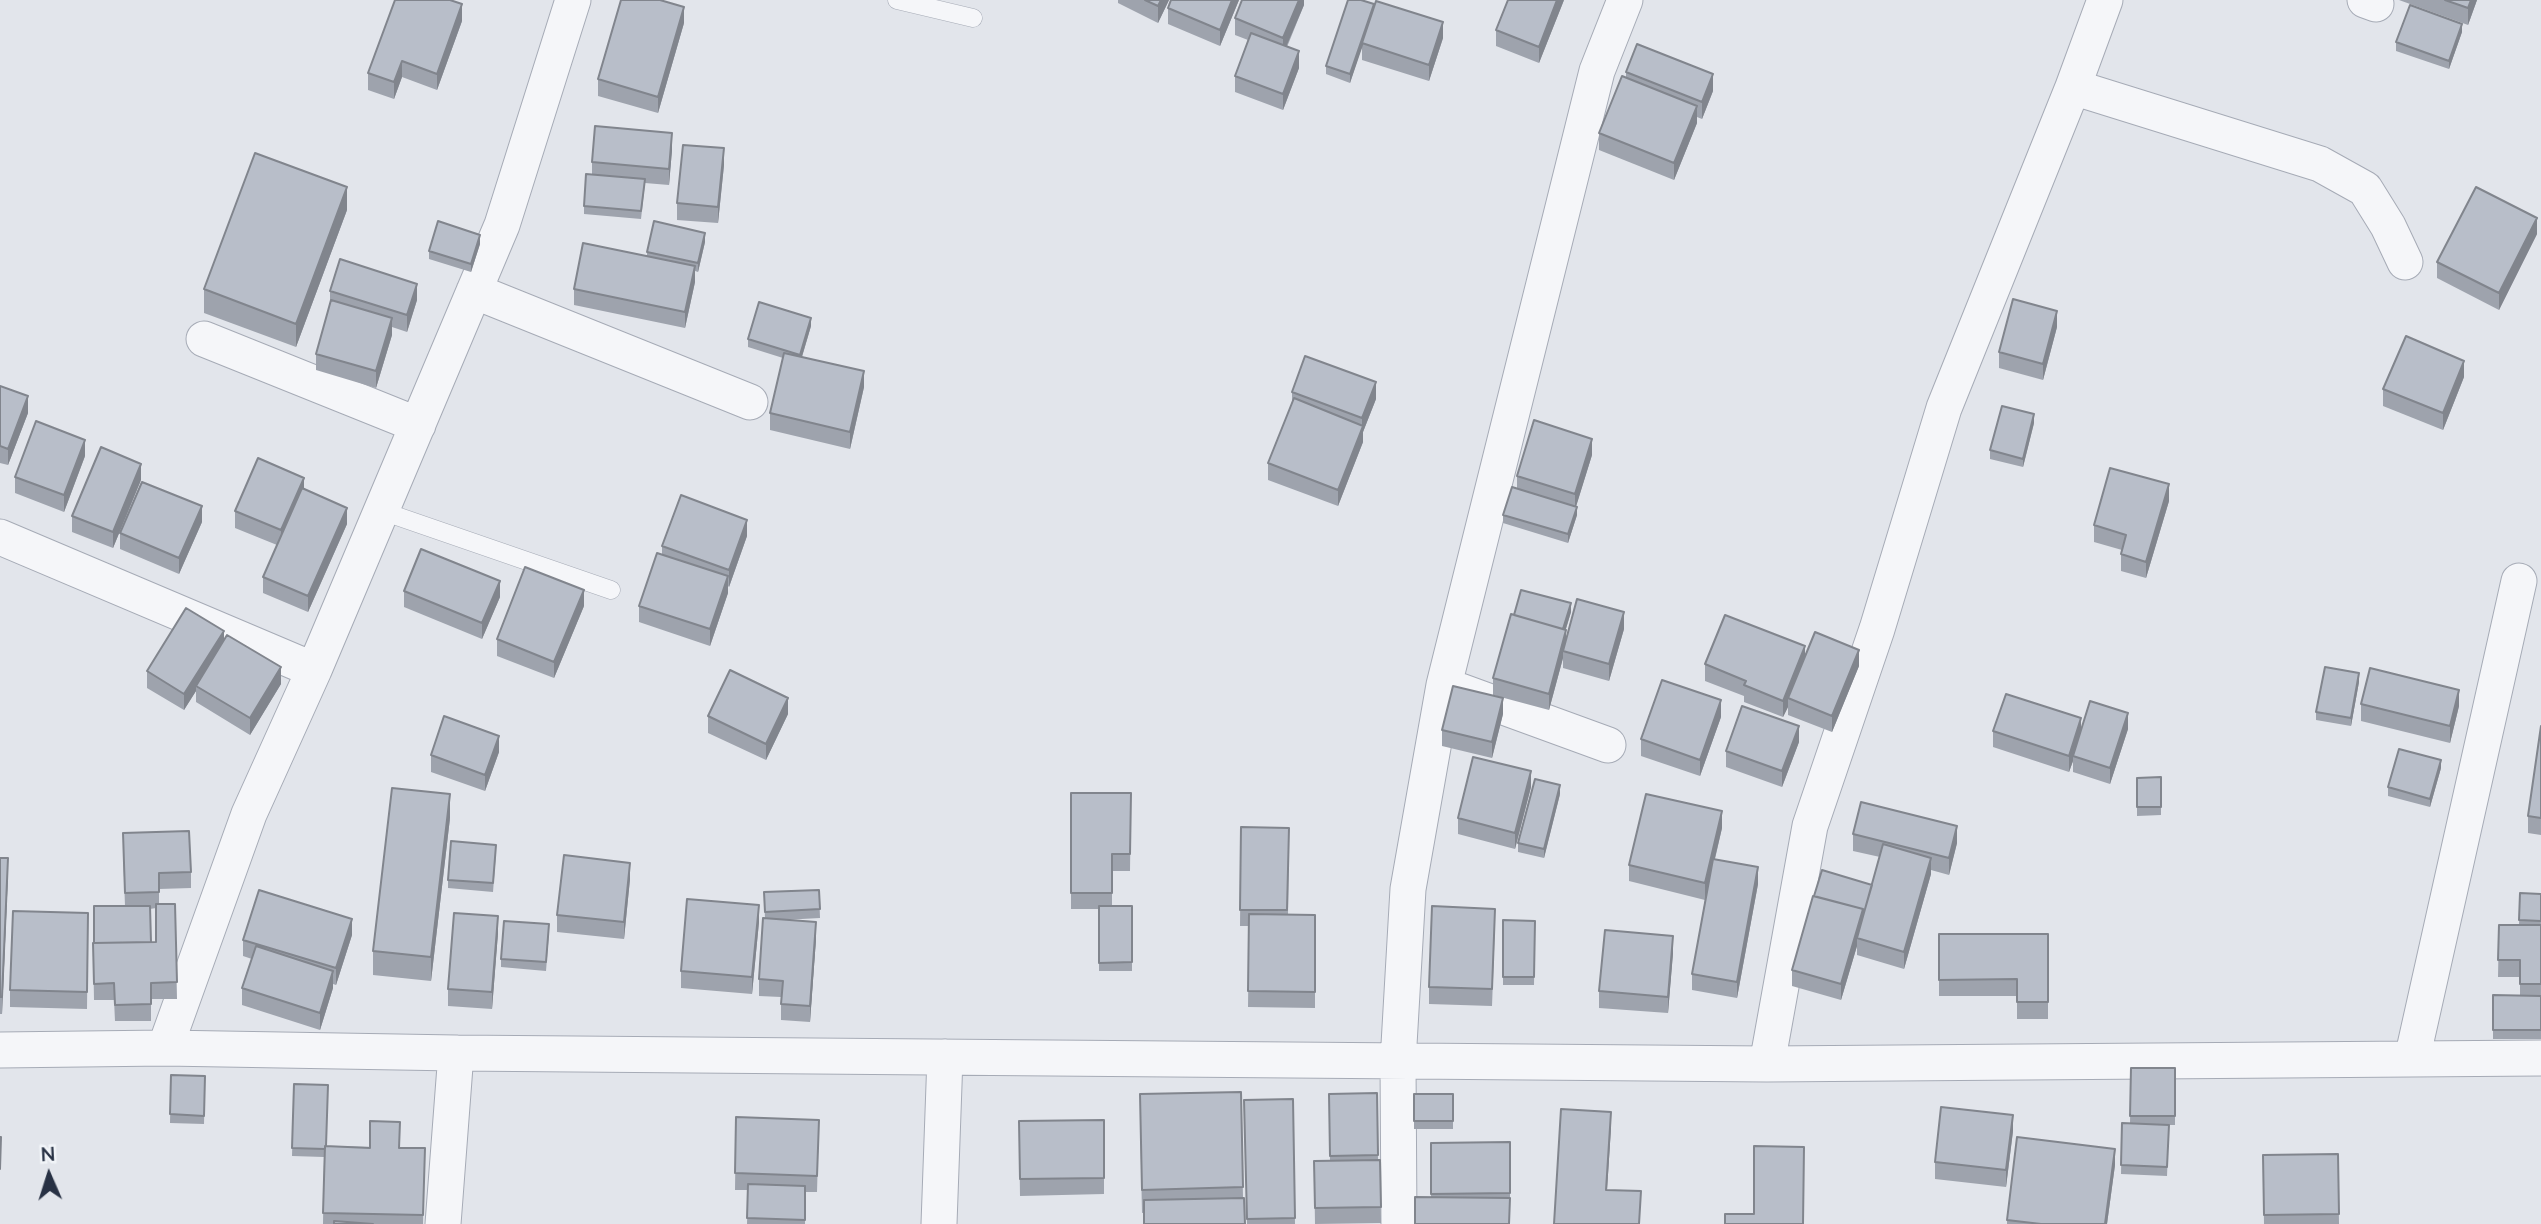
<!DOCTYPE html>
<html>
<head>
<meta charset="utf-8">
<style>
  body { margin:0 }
  #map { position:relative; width:2541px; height:1224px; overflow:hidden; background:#e2e5eb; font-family:Lato,sans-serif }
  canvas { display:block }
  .north { position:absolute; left:14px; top:1140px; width:70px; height:70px; -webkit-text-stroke:5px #f1f4f8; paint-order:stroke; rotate:357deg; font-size:19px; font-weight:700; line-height:28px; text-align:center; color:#283144 }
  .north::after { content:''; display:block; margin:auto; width:24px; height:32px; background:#283144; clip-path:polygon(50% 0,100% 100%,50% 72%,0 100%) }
</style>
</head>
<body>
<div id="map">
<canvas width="2541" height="1224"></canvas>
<div class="north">N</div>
</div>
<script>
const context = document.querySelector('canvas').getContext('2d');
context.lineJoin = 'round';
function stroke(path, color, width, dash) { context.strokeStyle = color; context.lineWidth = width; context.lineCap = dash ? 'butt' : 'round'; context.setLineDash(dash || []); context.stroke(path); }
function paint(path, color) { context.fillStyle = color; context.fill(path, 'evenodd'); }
const lane = new Path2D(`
  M897,0L973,18
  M382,511L611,590`);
const street = new Path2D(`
  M2365,0L2376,4
  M2073,87L2320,164L2365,189L2388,226L2405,262
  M474,291L750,402
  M204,339L418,425
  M0,537L314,670
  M1460,691L1608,745
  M165,1048L249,814L314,670L502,225L573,0
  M0,1050L165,1048L456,1053L1767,1064L2541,1058
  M2412,1059L2519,581
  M1767,1064L1810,826L1877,629L1944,408L2073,87L2105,0
  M443,1224L456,1053
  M939,1224L945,1057
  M1399,1224L1398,1062L1408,889L1444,685L1597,71L1625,0`);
stroke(lane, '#a6abb6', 19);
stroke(street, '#a6abb6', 37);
stroke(lane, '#f5f6f9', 18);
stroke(street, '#f5f6f9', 35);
paint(new Path2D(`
  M1118,0H1169L1158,23L1118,3Z
  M1239,0L1220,46L1168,24V8Z
  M1304,0V5L1287,47L1299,68L1283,110L1235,92V76L1248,40L1235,35V18Z
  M1564,0L1539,63L1496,46V30Z
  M2399,0H2477L2468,25Z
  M1374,8L1443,38L1429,81L1362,60V46L1350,83L1326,74V66Z
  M462,21L437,90L402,77L394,99L368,90V73Z
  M684,23L658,113L598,96V79Z
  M2462,32L2449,69L2396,51V42Z
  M1626,72L1713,91L1702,119L1697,117V123L1674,180L1599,150V133L1626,78Z
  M672,150L669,185L645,183L641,219L584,214V206L592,174V162Z
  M724,165L718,223L677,220V203Z
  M347,210L296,347L204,313V289Z
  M2537,234L2499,310L2437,278V262Z
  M705,242L698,272L695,271V282L685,328L574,305V289L647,256V252Z
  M480,244L471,272L429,259V251Z
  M330,291L417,300L407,332L392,327V335L376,388L316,370V354L330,304Z
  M811,326L802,357L864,387L850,449L770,430V413L783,358L748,347V339Z
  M2057,327L2043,380L1999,368V352Z
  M2464,377L2443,430L2383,406V389Z
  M0,386L28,413L8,465L0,463Z
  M1292,392L1376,399L1363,432V442L1338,506L1268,480V463L1292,403Z
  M2034,423L2023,467L1990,459V450Z
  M1592,455L1576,506L1577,515L1568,543L1503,523V515L1517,488V476Z
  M85,456L64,512L15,493V477Z
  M141,480L113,548L72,532V516Z
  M304,489L347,524L308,612L263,593V577L277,545L235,528V511Z
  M2169,501L2146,578L2121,571V554L2122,550L2094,542V525Z
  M202,522L179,574L120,549V533Z
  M747,536L729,587L728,586V593L710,646L639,622V606L662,555V546Z
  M404,591L500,597L482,639L404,607Z
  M584,606L554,678L497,656V639Z
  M1571,612L1566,629V639L1624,629L1609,681L1563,668V658L1549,710L1493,695V678L1514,615Z
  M224,640L281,684L250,735L196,702V691L184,710L147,688V671Z
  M1805,655L1859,666L1832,732L1788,715V707L1783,717L1744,702V696L1705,681V664Z
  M2359,682L2351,726L2316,720V712Z
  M2361,704L2459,706L2450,743L2361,721Z
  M788,714L766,760L708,733V716Z
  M1503,714L1492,758L1442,746V730Z
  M1721,717L1700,776L1641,756V739Z
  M2541,726V835L2528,833V816Z
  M2128,729L2110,784L2073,772V761L2069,772L1993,747V731Z
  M1799,742L1782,787L1726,767V751Z
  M499,752L485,791L431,772V755Z
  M2441,768L2430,807L2388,796V787Z
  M2161,777V815L2137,816V778Z
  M1531,787L1515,849L1458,834V818Z
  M1071,793H1131L1130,871H1112V906H1132V971H1099V909H1071Z
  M1560,794L1544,858L1518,852V843Z
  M450,818L431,981L373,975V951Z
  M1241,827L1289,828L1288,915H1315V1008L1248,1007L1249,926H1240Z
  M1722,828L1715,859L1758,884L1737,998L1692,990V974L1705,900L1629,881V865Z
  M1853,834L1957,843L1949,875L1931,870V874L1904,969L1857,955V946L1841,1000L1792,986V970L1872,885L1880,857L1853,851Z
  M123,850L191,872V888L159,889V904H175L177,999H151V1021H115L114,1000H94L93,943L125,906ZM156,908V942H151L150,909Z
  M496,853L493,892L448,888V880Z
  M0,858L8,874L2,1014H0Z
  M630,879L624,939L557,932V915Z
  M819,890L820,918L783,920L816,939L810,1022L781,1020V997L759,996V979L765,919L764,892Z
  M2520,893L2541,894V1039H2493V995H2520V977H2498L2499,925H2519Z
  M88,913L87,1009L10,1007V990Z
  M1503,920L1535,921L1534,985H1503Z
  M759,922L752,994L681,988V971Z
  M1495,925L1492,1006L1429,1004V987Z
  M498,933L492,1009L448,1006V989Z
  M549,933L546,971L501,967V959Z
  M1939,934H2048V1019H2017V996H1939Z
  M352,935L336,985L333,984V988L320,1030L242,1005V988L252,959L243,956V940Z
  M1673,953L1668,1013L1599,1008V991Z
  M2131,1068H2175V1125H2169L2167,1176L2121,1174L2122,1123H2130Z
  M171,1075L205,1076L204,1124L170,1123Z
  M294,1084L326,1146L425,1148L423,1224H323L324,1157L292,1156Z
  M1241,1092L1243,1198L1142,1213L1140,1118Z
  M1377,1093L1378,1160H1380L1381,1223L1315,1224L1314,1161H1330L1329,1094Z
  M1414,1094H1453V1129H1414Z
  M1293,1099L1295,1224H1247L1244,1100Z
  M736,1117L819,1120L817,1192H805V1224H747L748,1190H735Z
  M1104,1120V1194L1020,1196L1019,1121Z
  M2013,1131L2006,1187L1935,1179V1162Z
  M1510,1142V1210L1431,1197V1143Z
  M2338,1154L2339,1224H2264L2263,1155Z
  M2115,1165L2107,1224H2007V1220Z`), '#9ea3ad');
paint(new Path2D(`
  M1161,0H1169L1158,23V6Z
  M1232,0H1239L1220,46V30Z
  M1299,0H1304V5L1283,54V38Z
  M1557,0H1564L1539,63V47Z
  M2471,0H2477L2468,25V8Z
  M462,4V21L437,90V74Z
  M1374,4V13L1350,83V74Z
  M684,7V23L658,113V97Z
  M1443,22V38L1429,81V65Z
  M2462,24V32L2449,69V61Z
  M1299,51V68L1283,110V94Z
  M402,61V77L394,99V82Z
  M1713,74V91L1702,119V102Z
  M1697,106V123L1674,180V163Z
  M672,133V150L669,185V169Z
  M724,148V165L718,223V207Z
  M347,187V210L296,347V324Z
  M2537,218V234L2499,310V293Z
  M705,233V242L698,272V263Z
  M480,235V244L471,272V264Z
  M695,266V282L685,328V312Z
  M417,284V300L407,332V315Z
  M2057,311V327L2043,380V364Z
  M392,318V335L376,388V371Z
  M811,318V326L800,363V355Z
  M2464,361V377L2443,430V413Z
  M864,371V387L850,449V432Z
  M1376,382V399L1363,432V442L1338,506V490L1362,429V418Z
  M28,396V413L8,465V449Z
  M2034,414V423L2023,467V459Z
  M1592,439V455L1575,510V494Z
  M85,440V456L64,512V495Z
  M141,464V480L113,548V532Z
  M304,478V494L281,547V530Z
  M2169,484V501L2146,578V562Z
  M202,506V522L179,574V558Z
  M1577,507V515L1568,543V534Z
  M347,508V524L308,612V596Z
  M747,520V536L729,587V570Z
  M728,576V593L710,646V629Z
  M500,581V597L482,639V623Z
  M584,590V606L554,678V662Z
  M1571,603V612L1563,638V630Z
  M1624,612V629L1609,681V664Z
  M1566,630V646L1563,651V658L1549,710V694Z
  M224,631V647L196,686V691L184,710V694Z
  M1805,646V663L1788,698V707L1783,717V701Z
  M1859,650V666L1832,732V716Z
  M281,667V684L250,735V718Z
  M2359,673V682L2351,726V718Z
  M2459,690V706L2450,743V726Z
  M788,698V714L766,760V744Z
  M1503,698V714L1492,758V742Z
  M1721,700V717L1700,776V760Z
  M2128,713V729L2110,784V768Z
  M2081,718V735L2073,756V761L2069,772V756Z
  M1799,726V742L1782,787V771Z
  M499,736V752L485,791V775Z
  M2441,760V768L2430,807V799Z
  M1531,771V787L1515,849V833Z
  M1560,785V794L1544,858V849Z
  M450,794V818L431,981V957Z
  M1722,811V828L1705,900V883Z
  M1957,826V843L1949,875V858Z
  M8,858V874L2,1014V997Z
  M1931,858V874L1904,969V952Z
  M630,863V879L624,939V922Z
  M1758,867V884L1737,998V982Z
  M759,905V922L752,994V977Z
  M1863,909V926L1857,938V946L1841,1000V984Z
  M498,916V933L492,1009V992Z
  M352,919V935L336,985V968Z
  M816,922V939L810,1022V1006Z
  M1673,936V953L1668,1013V997Z
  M333,971V988L320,1030V1013Z
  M1611,1112V1128L1606,1206V1190Z
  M2013,1115V1131L2006,1187V1170Z
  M2115,1149V1165L2107,1224H2105Z`), '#81858d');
const building = new Path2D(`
  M395,0H450L462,4L437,74L402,61L394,82L368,73Z
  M621,0H660L684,7L658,97L598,79Z
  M1145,0H1161L1158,6Z
  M1171,0H1232L1220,30L1168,8Z
  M1242,0H1299L1283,38L1235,18Z
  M1348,0H1361L1374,4L1350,74L1326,66Z
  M1508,0H1557L1539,47L1496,30Z
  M2445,0H2471L2468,8Z
  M1376,1L1443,22L1429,65L1362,43Z
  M2410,5L2462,24L2449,61L2396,42Z
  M1251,33L1299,51L1283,94L1235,76Z
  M1637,44L1713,74L1702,102L1626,72Z
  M1622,76L1697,106L1674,163L1599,133Z
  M595,126L672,133L669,169L592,162Z
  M683,145L724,148L718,207L677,203Z
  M255,153L347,187L296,324L204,289Z
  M586,174L645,179L641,211L584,206Z
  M2476,187L2537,218L2499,293L2437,262Z
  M438,221L480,235L471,264L429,251Z
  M654,221L705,233L698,263L647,252Z
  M583,243L695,266L685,312L574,289Z
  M340,259L417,284L407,315L330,291Z
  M2013,299L2057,311L2043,364L1999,352Z
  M331,300L392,318L376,371L316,354Z
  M759,302L811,318L800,355L748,339Z
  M2406,336L2464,361L2443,413L2383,389Z
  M784,353L864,371L850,432L770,413Z
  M1305,356L1376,382L1362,418L1292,392Z
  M0,386L28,396L8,449L0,446Z
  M1294,398L1363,426L1338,490L1268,463Z
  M2002,406L2034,414L2023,459L1990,450Z
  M1534,420L1592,439L1575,494L1517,476Z
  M36,421L85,440L64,495L15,477Z
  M101,447L141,464L113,532L72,516Z
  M258,458L304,478L281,530L235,511Z
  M2110,468L2169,484L2146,562L2121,554L2126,535L2094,525Z
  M142,482L202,506L179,558L120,533Z
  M1512,487L1577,507L1568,534L1503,515Z
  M302,488L347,508L308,596L263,577Z
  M681,495L747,520L729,570L662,546Z
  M421,549L500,581L482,623L404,591Z
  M657,553L728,576L710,629L639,606Z
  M525,567L584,590L554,662L497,639Z
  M1521,590L1571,603L1563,629L1514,615Z
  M1577,599L1624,612L1609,664L1563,651Z
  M186,608L224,631L184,694L147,671Z
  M1511,614L1566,630L1549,694L1493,678Z
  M1725,615L1805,646L1783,701L1744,685L1746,681L1705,664Z
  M1815,632L1859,650L1832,716L1788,698Z
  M227,635L281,667L250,718L196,686Z
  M2325,667L2359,673L2351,718L2316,712Z
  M2370,668L2459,690L2450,726L2361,704Z
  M730,670L788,698L766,744L708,716Z
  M1662,680L1721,700L1700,760L1641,739Z
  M1453,686L1503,698L1492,742L1442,730Z
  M2006,694L2081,718L2069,756L1993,731Z
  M2090,701L2128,713L2110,768L2073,756Z
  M1742,706L1799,726L1782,771L1726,751Z
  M444,716L499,736L485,775L431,755Z
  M2541,726V818L2528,816Z
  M2399,749L2441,760L2430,799L2388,787Z
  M1473,757L1531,771L1515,833L1458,818Z
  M2161,777V807H2137V778Z
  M1535,779L1560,785L1544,849L1518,843Z
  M392,788L450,794L431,957L373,951Z
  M1071,793H1131L1130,854H1112V893H1071Z
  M1646,794L1722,811L1705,883L1629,865Z
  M1861,802L1957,826L1949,858L1853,834Z
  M1241,827L1289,828L1287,910H1240Z
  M189,831L191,872L159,873V892L125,893L123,833Z
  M451,841L496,845L493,883L448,880Z
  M1883,844L1931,858L1904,952L1857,938Z
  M564,855L630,863L624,922L557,915Z
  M0,858H8L2,997H0Z
  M1713,859L1758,867L1737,982L1692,974Z
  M1822,870L1872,885L1863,916V909L1814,896Z
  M259,890L352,919L336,968L243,940Z
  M819,890L820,909L765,912L764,892Z
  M2520,893L2541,894V921L2519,920Z
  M1813,896L1863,909L1841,984L1792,970Z
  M687,899L759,905L752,977L681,971Z
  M156,904H175L177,982L151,983V1004L115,1005L114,983L94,984L93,943L156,942Z
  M94,906H150L151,942L94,943Z
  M1099,906H1132V962L1099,963Z
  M1432,906L1495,909L1492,989L1429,987Z
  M13,911L88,913L87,992L10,990Z
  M454,913L498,916L492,992L448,989Z
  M1249,914L1315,915V992L1248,991Z
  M763,918L816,922L810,1006L781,1004L783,981L759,979Z
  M1503,920L1535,921L1534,977H1503Z
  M504,921L549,924L546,962L501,959Z
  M2499,925H2541V984H2520V960H2498Z
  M1605,930L1673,936L1668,997L1599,991Z
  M1939,934H2048V1002H2017V979L1939,980Z
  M256,946L333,971L320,1013L242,988Z
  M2493,995L2541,996V1030H2493Z
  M2131,1068H2175V1116H2130Z
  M171,1075L205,1076L204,1116L170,1114Z
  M294,1084L328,1085L326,1146H325V1149L292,1148Z
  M1241,1092L1243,1187L1142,1190L1140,1094Z
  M1377,1093L1378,1155L1330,1156L1329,1094Z
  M1414,1094H1453V1121H1414Z
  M1293,1099L1295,1218L1247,1219L1244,1100Z
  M1941,1107L2013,1115L2006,1170L1935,1162Z
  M1561,1109L1611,1112L1606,1190L1641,1191L1639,1224H1554Z
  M736,1117L819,1120L817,1176L735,1173Z
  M1104,1120V1178L1020,1179L1019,1121Z
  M370,1121L400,1122L399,1148H425L423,1215L323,1213L325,1146L370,1148Z
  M2122,1123L2169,1125L2167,1167L2121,1165Z
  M0,1137H1L0,1169Z
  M2017,1137L2115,1149L2105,1224H2041L2007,1220Z
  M1510,1142V1193L1431,1194V1143Z
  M1754,1146L1804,1147L1803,1224H1725V1214H1754Z
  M2338,1154L2339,1214L2264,1215L2263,1155Z
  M1380,1160L1381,1207L1315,1208L1314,1161Z
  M748,1184L805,1186V1220L747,1218Z
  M1415,1197L1510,1198L1509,1224H1415Z
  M1244,1198L1245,1224H1144V1200Z
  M334,1221L373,1224H334Z`);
paint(building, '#b8bec9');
stroke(building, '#81858d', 2);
</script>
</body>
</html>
